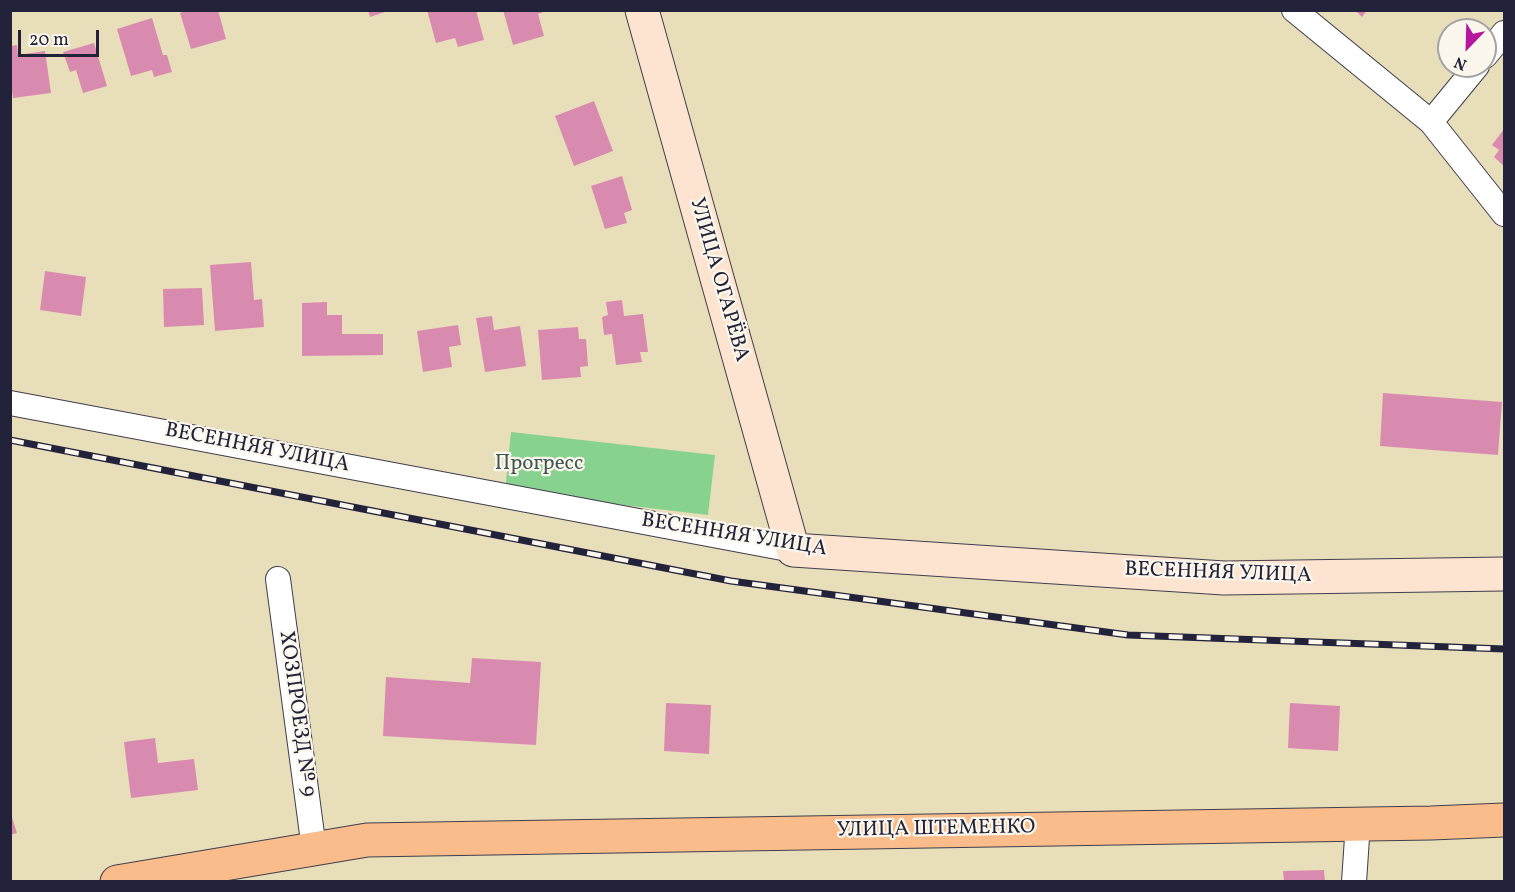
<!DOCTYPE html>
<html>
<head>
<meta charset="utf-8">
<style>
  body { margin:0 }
  #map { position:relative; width:1515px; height:892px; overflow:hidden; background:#e8dfba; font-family:Vollkorn,serif }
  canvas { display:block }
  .frame { position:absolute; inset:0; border:12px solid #22223b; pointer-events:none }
  .north { position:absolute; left:1437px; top:18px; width:60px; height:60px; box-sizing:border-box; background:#fbf7ec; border:2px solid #a4a2a5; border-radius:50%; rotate:203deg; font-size:16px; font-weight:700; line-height:24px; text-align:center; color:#22223b }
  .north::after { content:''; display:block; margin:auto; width:21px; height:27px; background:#b5179e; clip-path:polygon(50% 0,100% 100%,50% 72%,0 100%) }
  .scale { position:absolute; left:18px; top:30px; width:81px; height:27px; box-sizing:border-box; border:3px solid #22223b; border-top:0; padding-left:8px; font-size:18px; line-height:21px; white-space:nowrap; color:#22223b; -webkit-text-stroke:4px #fbf7ec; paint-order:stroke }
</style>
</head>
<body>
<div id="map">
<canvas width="1515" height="892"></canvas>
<div class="frame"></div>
<div class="north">N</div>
<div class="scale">20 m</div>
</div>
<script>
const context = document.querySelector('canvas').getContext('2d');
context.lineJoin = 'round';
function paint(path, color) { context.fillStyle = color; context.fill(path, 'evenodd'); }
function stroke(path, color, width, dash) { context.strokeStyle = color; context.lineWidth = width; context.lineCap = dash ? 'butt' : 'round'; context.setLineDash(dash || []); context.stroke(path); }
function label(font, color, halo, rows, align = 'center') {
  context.font = font + ' Vollkorn,serif'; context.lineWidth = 4.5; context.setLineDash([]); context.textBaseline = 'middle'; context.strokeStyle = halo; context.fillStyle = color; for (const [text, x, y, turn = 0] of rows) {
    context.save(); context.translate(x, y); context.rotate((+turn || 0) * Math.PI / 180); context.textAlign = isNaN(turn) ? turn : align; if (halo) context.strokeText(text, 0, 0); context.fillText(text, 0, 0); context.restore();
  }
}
paint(new Path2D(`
  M511,432L715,455L708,515L505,491Z`), '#88d28f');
paint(new Path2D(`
  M189,10H218L226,39L191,49L180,13Z
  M368,10H385V12L370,17Z
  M427,10H476L484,40L458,47L455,38L436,43Z
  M503,10H549L538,14L544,36L513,45Z
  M1355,10H1367L1362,17Z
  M152,18L163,55H167L172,72L154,77L152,70L131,76L117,29Z
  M94,43L107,86L83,93L76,70L70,72L63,52Z
  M17,45L18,55L45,51L51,93L13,98L10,77V46Z
  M594,101L613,151L574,166L555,116Z
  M1504,129V166L1494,157L1499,150L1492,145Z
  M622,176L632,210L624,213L627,223L605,229L591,186Z
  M251,262L254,300L262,299L264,327L215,331L210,265Z
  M45,271L86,277L81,316L40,310Z
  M202,288L204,325L164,327L163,289Z
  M622,300L624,316L643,314L648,352H640L642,362L616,365L612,334L604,335L602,317L608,315L606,302Z
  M327,302V315H342V334H383V355L302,356V303Z
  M492,316L494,330L520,326L526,366L485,372L476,318Z
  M458,325L461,345L449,347L452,367L423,372L417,331Z
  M578,327L579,339H586L588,366L580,367L581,377L542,380L538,330Z
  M1383,393L1502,402L1498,455L1380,446Z
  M472,658L541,662L536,745L383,736L386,677L470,683Z
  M666,703L711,705L709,754L664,751Z
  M1290,703L1340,706L1338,751L1288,748Z
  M155,738L158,763L194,759L198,790L131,798L124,742Z
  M10,811L17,833L10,835Z
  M1324,870L1325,882H1284L1283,871Z`), '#d98baf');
const minor = new Path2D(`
  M1294,10L1431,122L1504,214
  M1485,56L1504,33
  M1431,122L1477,66
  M10,403L793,550
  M278,579L314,849
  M1354,882L1358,823`);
const secondary = new Path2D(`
  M642,10L793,550L1224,578L1504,574`);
const primary = new Path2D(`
  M117,882L367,840L1431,823L1504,820`);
stroke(minor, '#403e4e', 26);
stroke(secondary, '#403e4e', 35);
stroke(primary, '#403e4e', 35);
stroke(minor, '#fff', 24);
stroke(secondary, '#fde4d0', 33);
stroke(primary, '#f9bc8a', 33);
const rail = new Path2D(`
  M10,440L731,581L1128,635L1504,649`);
stroke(rail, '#22223b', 7);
stroke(rail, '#fbf7ec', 4.5, [14]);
label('21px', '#22223b', '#fbf7ec', [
  ["УЛИЦА ОГАРЁВА",718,280,74],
  ["ВЕСЕННЯЯ УЛИЦА",257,449,11],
  ["ВЕСЕННЯЯ УЛИЦА",734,536,9],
  ["ВЕСЕННЯЯ УЛИЦА",1218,574,2],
  ["ХОЗПРОЕЗД № 9",296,714,82],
  ["УЛИЦА ШТЕМЕНКО",936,830,-1]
]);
label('21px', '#415754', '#fbf7ec', [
  ["Прогресс",539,465]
]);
</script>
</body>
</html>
